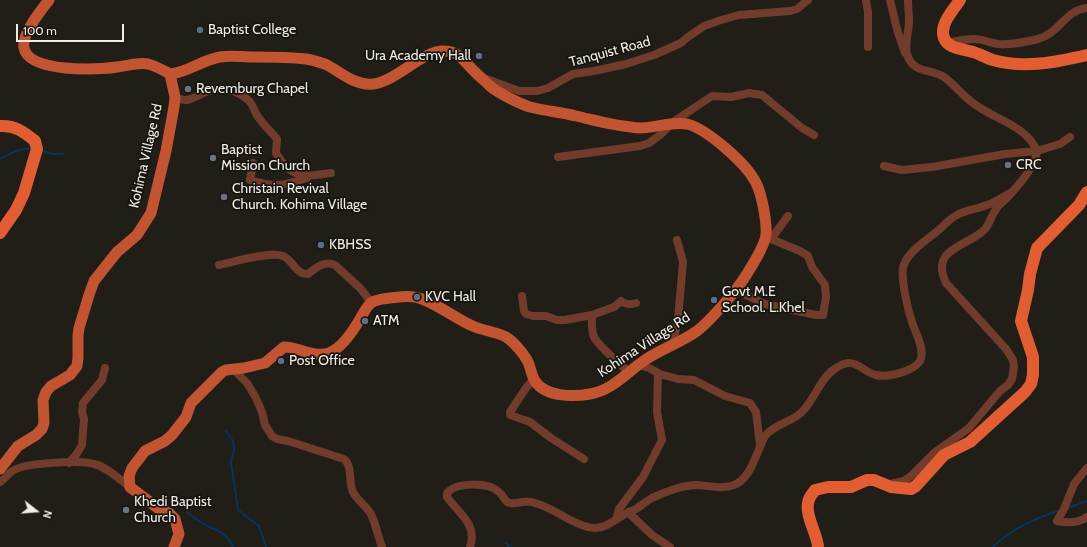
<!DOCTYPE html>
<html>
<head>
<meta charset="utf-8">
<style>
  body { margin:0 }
  #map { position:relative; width:1087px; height:547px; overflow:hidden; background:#211e18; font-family:Cabin,sans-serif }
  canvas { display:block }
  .north { position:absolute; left:16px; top:491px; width:40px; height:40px; -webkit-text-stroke:3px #18150f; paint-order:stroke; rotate:107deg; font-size:11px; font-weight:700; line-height:16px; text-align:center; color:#efede9 }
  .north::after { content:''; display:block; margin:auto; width:14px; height:18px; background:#efede9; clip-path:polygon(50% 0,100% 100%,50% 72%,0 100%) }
  .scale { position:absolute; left:16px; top:24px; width:108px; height:18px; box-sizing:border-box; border:2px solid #efede9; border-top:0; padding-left:5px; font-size:12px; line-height:14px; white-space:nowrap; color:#efede9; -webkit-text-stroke:3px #18150f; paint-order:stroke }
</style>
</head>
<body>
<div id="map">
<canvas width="1087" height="547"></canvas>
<div class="north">N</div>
<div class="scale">100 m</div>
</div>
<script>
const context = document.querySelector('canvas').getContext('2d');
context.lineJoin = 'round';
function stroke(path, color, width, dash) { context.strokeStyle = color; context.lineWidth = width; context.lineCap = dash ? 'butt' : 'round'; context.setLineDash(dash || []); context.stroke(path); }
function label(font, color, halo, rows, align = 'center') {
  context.font = font + ' Cabin,sans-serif'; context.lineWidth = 3.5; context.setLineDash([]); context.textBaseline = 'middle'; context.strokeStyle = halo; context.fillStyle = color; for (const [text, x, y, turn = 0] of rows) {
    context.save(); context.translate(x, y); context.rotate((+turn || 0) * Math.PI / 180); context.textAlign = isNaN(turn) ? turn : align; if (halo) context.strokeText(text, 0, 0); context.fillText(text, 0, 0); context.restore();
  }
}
stroke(new Path2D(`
  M40,150L53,154H63
  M0,159C10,154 21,147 32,149
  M226,431L233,441L234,450L231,462L238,510L259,526L266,547
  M1067,508L1087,501
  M187,512C193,517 199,522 206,525C220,533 225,531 233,547
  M506,543L510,547
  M993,547C1014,527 1034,519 1061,510`), '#053562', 2);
stroke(new Path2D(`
  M866,0L868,12V47
  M890,0L898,33L905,53
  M947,43C956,41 965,39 974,39C983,39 990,43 999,44C1011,45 1026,42 1038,39C1058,34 1067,9 1087,8
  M484,78L519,91H537L548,88L573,74L594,71L626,64L654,55L681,43L688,37L704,26L721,20L739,15L790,11L797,9L808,0
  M175,97C188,105 196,95 209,91C222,86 237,91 247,99C253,103 253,109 257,115C262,124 271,131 277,139L276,153C291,179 304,177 331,173
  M558,157L640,146L649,143L660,135L676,120L712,96L731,97L749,93L762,95L802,128L814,135
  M253,163L250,180C277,188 282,186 307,178
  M884,166L902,170L932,167L1005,154L1037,151L1060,144L1070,137
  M771,239L788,216
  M219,265C234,262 270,251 283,256C293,260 296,275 308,274C316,268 324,260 335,265L360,288L371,302
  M735,290L765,304L816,315H823L826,297L825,285L812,267L808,256L800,251L766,237
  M522,296L524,311L526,314L533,316H546L557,320H565L592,315L614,307L621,301C626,305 630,305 636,303
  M592,315C592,322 591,330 594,337C600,348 620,364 630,373
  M673,343L678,319L683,262L677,240
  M639,365L649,368L660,374L678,379L694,380L725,396L750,403L756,412L760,445
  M233,369L247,383L256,398L262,412L265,425L272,436L277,439L288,441L344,459C353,467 348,481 353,492C357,500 366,506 371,514C376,525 378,536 382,547
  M534,379L526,388L510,412V415L530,422L551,438L584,459
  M69,463L76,455L82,445L84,419L82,412L83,403L102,380L105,368
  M1087,468L1074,484L1064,509L1057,521C1067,523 1079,523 1087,517
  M0,482C5,479 8,473 14,470C25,463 80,460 94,464C107,467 119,479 130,487
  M890,484L904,481L911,476L934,453L969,428L1000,391L1008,385L1012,379L1014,367L1013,360L1006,349L946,283C929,247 969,247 985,229C990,223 992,214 997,208C999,204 1003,202 1006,199C1016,188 1036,167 1037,151C1026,125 995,120 973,103C963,96 955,85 944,77C932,69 914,73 908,57C903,46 909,33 909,21C909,14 908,7 908,0
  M628,512L652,535L670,547
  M616,520L619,509L643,477L662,440L657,412L658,374
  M470,547C478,524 458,513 447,497V493C456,482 489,482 499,492C504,496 504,502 510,503C514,504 518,503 522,502C527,501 533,502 538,504C555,509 570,523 588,527C603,531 613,521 625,514C628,512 632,511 636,509C641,506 646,501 652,498C665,492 680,486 694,485C708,485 721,490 734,485C749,479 754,460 760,447C762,443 763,439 765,436C774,424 792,422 802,412C815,399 820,378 836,368C855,355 860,371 876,375C888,378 914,371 920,361C925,352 918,338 915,330C909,316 901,282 903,268C906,252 930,238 941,228C946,223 951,218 957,215C966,210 977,209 987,205C996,202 1004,196 1012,192`), '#713c2c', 8);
stroke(new Path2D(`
  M49,0C41,10 21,35 24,48C29,73 98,70 117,67C127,66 138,62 148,64C156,66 163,70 170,74
  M170,74C188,72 202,60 220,57C230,55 242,57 253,57C270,57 288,57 306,59C312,60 319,62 325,64C340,71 354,86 373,84C397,81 423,50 444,51C460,51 465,63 475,72C480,77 485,81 490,86C498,93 520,104 530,107C545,111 561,112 576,116C598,121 618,127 641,128C655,128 673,121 687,124C707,129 747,164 756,183C762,194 767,223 766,235C764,249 743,281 734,292C724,304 710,321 697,331C682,342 661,349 645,360C627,372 613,390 590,394C573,397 545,397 535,381C531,375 531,368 528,362C524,354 514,342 506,337C497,332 485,331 475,327C457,320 441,306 422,299C411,295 401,297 390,298C383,299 376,299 371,303C366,307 363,314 360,319C353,331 342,348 329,353C314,358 299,347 284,347L265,363L244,368L226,370L222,372L191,403L186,417L172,435L165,441L145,451L132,468L129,476L130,487L159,509L169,513L175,519L179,534L174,547
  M0,469L18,446L36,435L42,429L44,423L43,400L46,392L51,386L70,375L77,366L78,358V336L79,328L89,295L94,281L117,252L137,235L151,213L166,151L174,107L175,97L170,74`), '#c25431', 11);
stroke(new Path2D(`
  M960,0C953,10 939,25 944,38C948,49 964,49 973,52C980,54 986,58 993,60C1024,69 1056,62 1087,55
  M0,126C15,125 24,132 35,141L37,149L24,193L16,210L0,233
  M818,547C817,532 802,512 810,497C811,495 814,492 815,490L828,487H851L867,480H874L891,487L911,489L916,486L944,455L970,442L1025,392L1031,384L1033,375V357L1021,321L1028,290L1030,274L1037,248L1079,205L1087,192`), '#e25d31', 12);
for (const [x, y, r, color] of [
  [200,30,4,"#5c6f8a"],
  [479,56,4,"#5c6f8a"],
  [188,89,4,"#6b7280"],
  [213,158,4,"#6b7280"],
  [1008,165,4,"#6b7280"],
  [224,197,4,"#6b7280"],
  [321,245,4,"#5c6f8a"],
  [417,297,4,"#5c6f8a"],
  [714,300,4,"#5c6f8a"],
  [365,321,4,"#5c6f8a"],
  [281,361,4,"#5c6f8a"],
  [126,510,4,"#6b7280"]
]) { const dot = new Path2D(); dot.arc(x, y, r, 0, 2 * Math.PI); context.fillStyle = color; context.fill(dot); stroke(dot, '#18150f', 1.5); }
label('14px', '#efede9', '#18150f', [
  ["Baptist College",208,30],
  ["Ura Academy Hall",471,56,"right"],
  ["Revemburg Chapel",196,89],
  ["Baptist",221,150],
  ["Mission Church",221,166],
  ["CRC",1016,165],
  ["Christain Revival",232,189],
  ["Church. Kohima Village",232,205],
  ["KBHSS",329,245],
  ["Govt M.E",722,292],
  ["School. L.Khel",722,308],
  ["KVC Hall",425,297],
  ["ATM",373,321],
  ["Post Office",289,361],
  ["Khedi Baptist",134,502],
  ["Church",134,518]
], 'left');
label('14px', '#efede9', '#18150f', [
  ["Tanquist Road",610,52,-15],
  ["Kohima Village Rd",146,156,-77],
  ["Kohima Village Rd",644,345,-33]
]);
</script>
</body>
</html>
